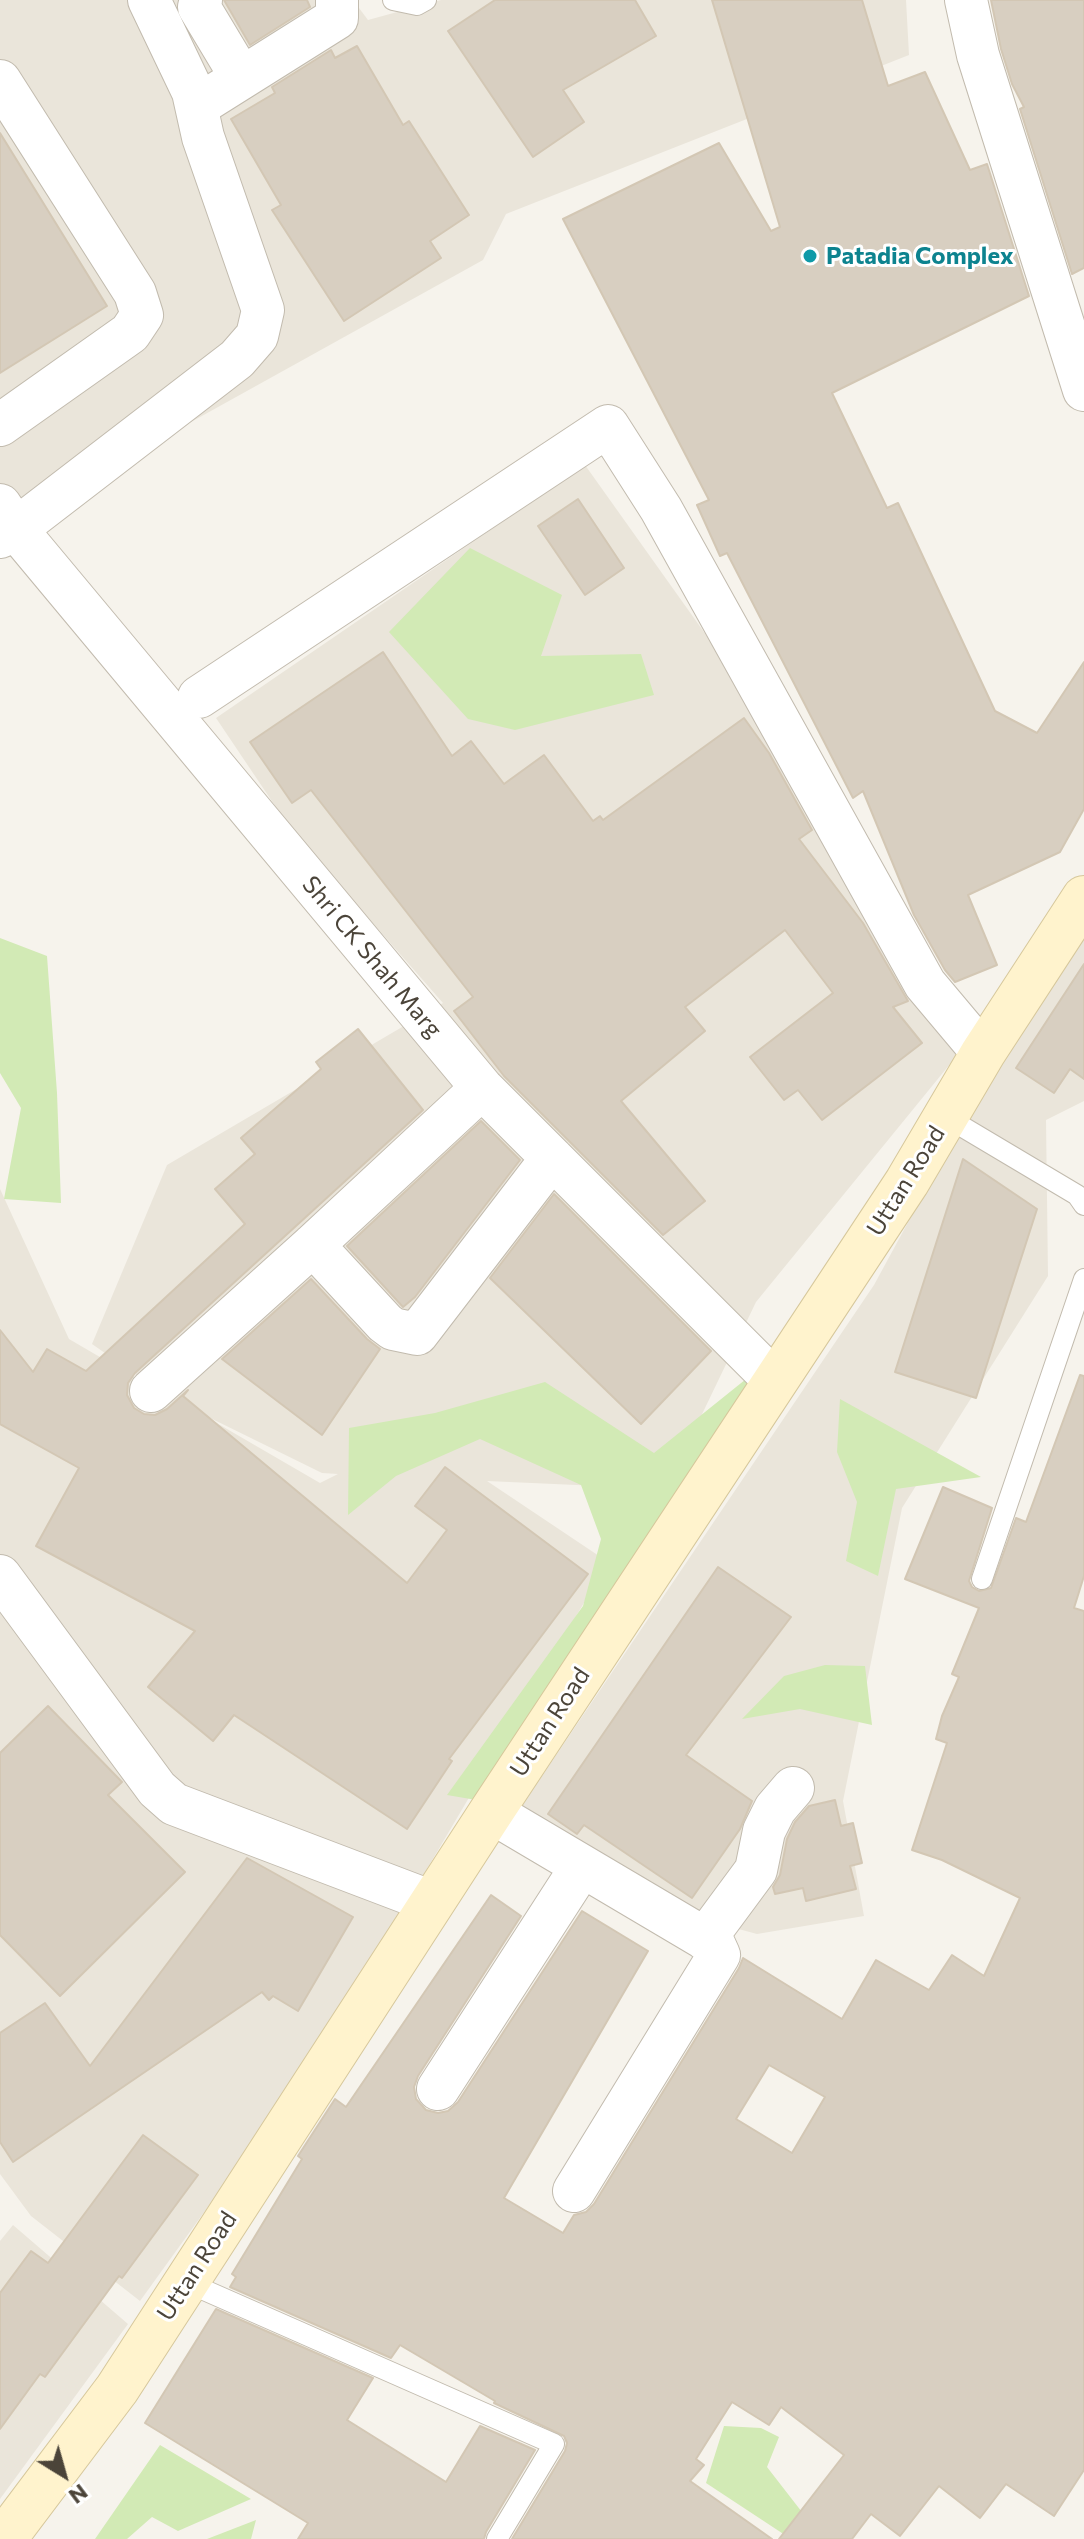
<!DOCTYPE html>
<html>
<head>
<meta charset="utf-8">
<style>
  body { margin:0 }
  #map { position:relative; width:1084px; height:2539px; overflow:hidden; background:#f6f3ec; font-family:Commissioner,sans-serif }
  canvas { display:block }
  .north { position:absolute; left:24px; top:2435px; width:80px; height:80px; -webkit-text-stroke:6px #fff; paint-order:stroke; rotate:143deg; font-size:22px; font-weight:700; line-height:32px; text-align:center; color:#4b4439 }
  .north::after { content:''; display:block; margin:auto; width:28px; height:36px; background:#4b4439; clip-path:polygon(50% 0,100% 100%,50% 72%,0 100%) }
</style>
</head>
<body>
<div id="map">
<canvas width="1084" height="2539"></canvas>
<div class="north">N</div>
</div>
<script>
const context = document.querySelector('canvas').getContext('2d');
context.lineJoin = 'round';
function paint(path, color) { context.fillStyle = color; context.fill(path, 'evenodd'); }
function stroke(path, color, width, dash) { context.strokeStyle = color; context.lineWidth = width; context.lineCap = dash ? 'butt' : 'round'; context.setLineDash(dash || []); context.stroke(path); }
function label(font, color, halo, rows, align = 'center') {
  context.font = font + ' Commissioner,sans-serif'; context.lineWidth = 6; context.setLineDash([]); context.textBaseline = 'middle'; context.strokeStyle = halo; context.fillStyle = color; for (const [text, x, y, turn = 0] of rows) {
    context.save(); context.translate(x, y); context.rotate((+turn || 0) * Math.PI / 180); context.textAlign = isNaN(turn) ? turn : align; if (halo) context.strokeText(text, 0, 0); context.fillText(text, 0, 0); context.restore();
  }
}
paint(new Path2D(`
  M0,0H353L368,20L441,0H906L909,55L506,214L483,260L0,528Z
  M585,465L726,663L959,1053L756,1302L666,1489L487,1481L608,1562L398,1918L241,2161L140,2301L31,2216L0,2174V1189L69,1339L165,1395L92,1344L167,1165L443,1003L292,831L216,718ZM196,1411L322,1473L338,1474L320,1483Z
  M1084,927V1101L1046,1120L1048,1276L902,1508L843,1801L864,1916L757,1934L595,1890L519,1810L874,1285L1000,1053Z
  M13,2225L128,2324L0,2499V2241Z`), '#eae5da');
paint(new Path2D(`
  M470,548L562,595L541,656L641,654L654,695L515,730L468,719L389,632Z
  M0,938L47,956L57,1093L61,1203L4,1199L21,1108L0,1073Z
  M761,1367L482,1801L447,1795L583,1606L601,1539L581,1485L480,1439L396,1476L348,1515L349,1428L435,1413L545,1382L654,1453Z
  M840,1399L981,1477L896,1489L878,1576L846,1561L857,1502L837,1452Z
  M825,1665L865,1666L872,1725L800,1709L742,1719L784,1676Z
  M724,2426L761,2428L779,2437L767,2467L812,2525L791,2539L706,2483Z
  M160,2445L251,2499L178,2531L152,2517L127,2539H95Z
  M256,2520L251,2539H207Z`), '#d2eab5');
const building = new Path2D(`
  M224,0H307L310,7L250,45Z
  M495,0H635L656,36L563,90L584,122L533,157L448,31Z
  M712,0H862L888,86L925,72L970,170L987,164L1029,296L832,393L887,508L898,503L995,711L1037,733L1084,662V809L1060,852L968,895L997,965L955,982L945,970L914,915L863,791L853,798L727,553L720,556L697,505L709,500L563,219L719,143L771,231L780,227Z
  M991,0H1084V268L1072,274L1020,109L1024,107L1012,84L1001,49Z
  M357,46L403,125L409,121L469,215L430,241L441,258L344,321L272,210L281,205L231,119L275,93L272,87L331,50L335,58Z
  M0,133L107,306L0,373Z
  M578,499L624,568L585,595L538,526Z
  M383,652L452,756L471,741L504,784L544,755L593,821L600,816L603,820L744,718L769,753L812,830L799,839L863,923L908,1001L893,1007L922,1043L822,1120L798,1090L784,1100L750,1057L833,993L785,930L685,1007L705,1031L621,1101L705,1201L663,1235L504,1076L454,1011L473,997L311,790L292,803L250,742Z
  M1084,964V1079L1070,1069L1054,1093L1016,1068Z
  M358,1029L423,1110L135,1373L128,1383L127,1395L134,1408L144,1414L155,1415L167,1409L188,1390L183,1396L407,1583L447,1530L415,1506L445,1467L588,1574L449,1759L452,1761L407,1829L234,1715L213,1741L148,1687L195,1631L36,1546L79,1468L0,1424V1330L33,1372L47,1349L86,1371L245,1224L215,1189L255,1154L241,1138L321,1069L316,1062Z
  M481,1121L520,1160L415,1297L403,1307L347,1246Z
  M963,1159L1037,1209L976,1398L895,1372Z
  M554,1194L711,1351L641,1424L490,1278Z
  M311,1279L367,1339L380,1349L322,1435L222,1359Z
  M1080,1375L1084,1376V1576L1074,1608L1084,1611V2470L1054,2516L1006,2484L980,2518L939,2486L900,2536L871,2514L852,2539H779L844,2455L781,2407L769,2425L732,2402L696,2459L704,2465L690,2481L772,2539H512L565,2451L567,2443L564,2436L494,2403L495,2401L400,2345L391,2358L230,2287L236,2277L232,2274L302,2159L298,2156L335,2099L346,2107L491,1895L521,1916L418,2076L414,2087L416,2099L426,2110L438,2113L448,2111L458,2102L582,1911L648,1951L504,2198L563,2233L574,2215L586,2212L594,2204L739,1968L743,1958L842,2019L876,1960L929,1990L952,1955L984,1976L1020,1898L942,1860L912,1850L947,1743L936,1739L942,1716L959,1677L952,1674L979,1608L905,1579L943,1487L992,1508L969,1581L972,1587L979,1591L991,1588L1016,1518L1026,1522ZM769,2065L825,2097L792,2153L736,2119Z
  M718,1567L791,1617L686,1755L752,1801L740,1829L692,1898L584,1825L577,1834L548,1814Z
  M48,1706L122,1782L108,1795L185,1872L60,1996L0,1935V1753Z
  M835,1800L841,1826L853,1823L862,1863L850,1866L856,1889L806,1901L803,1888L775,1894L773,1887L780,1875L787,1839L795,1822L809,1806Z
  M247,1858L353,1917L298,2011L273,1996L269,2000L262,1992L13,2162L0,2142V2033L45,2003L90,2066Z
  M143,2135L198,2175L122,2278L119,2276L45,2377L40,2374L0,2429V2293L31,2251L48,2263Z
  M216,2309L373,2378L347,2420L446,2482L480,2426L535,2450L486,2532L484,2539H298L308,2523L145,2423Z`);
paint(building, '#d8cfc1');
stroke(building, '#d3c7b4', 2);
const lane = new Path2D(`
  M393,0L417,5L426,0
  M946,1117L1077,1195L1084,1205
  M982,1579L1084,1279
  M186,2282L554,2444L497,2539`);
const street = new Path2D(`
  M201,0L199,7L241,77
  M966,0L978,55L1084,390
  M0,81L135,293L142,315L130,333L0,425
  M197,106L337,18V0
  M0,505L16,529L482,1088L775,1381
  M0,537L16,529L237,359L257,336L263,310L203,137L193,92L149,0
  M199,697L608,426L661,509L925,984L983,1053
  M313,1245L385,1323L393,1329L417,1334L552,1158
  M151,1391L313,1245L482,1088
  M0,1576L157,1789L174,1804L432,1902
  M491,1812L714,1944L719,1955L574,2191
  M705,1939L756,1870L764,1831L775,1809L793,1788
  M438,2089L582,1866`);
const secondary = new Path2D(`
  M4,2539L117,2389L491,1812L907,1182L983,1053L1084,898`);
stroke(lane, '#c2bbae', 22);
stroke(street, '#c2bbae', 44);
stroke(secondary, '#d6c79b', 46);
stroke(lane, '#fff', 20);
stroke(street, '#fff', 42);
stroke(secondary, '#fff3cd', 44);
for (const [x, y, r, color] of [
  [810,256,8,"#0f9aa8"]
]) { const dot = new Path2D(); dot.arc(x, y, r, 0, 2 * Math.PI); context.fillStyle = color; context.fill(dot); stroke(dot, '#fff', 3); }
label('bold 24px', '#0d838f', '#fff', [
  ["Patadia Complex",826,256]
], 'left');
label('24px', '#4b4439', '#fff', [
  ["Shri CK Shah Marg",372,957,50],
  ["Uttan Road",906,1181,-58],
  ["Uttan Road",550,1722,-57],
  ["Uttan Road",197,2266,-57]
]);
</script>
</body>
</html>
